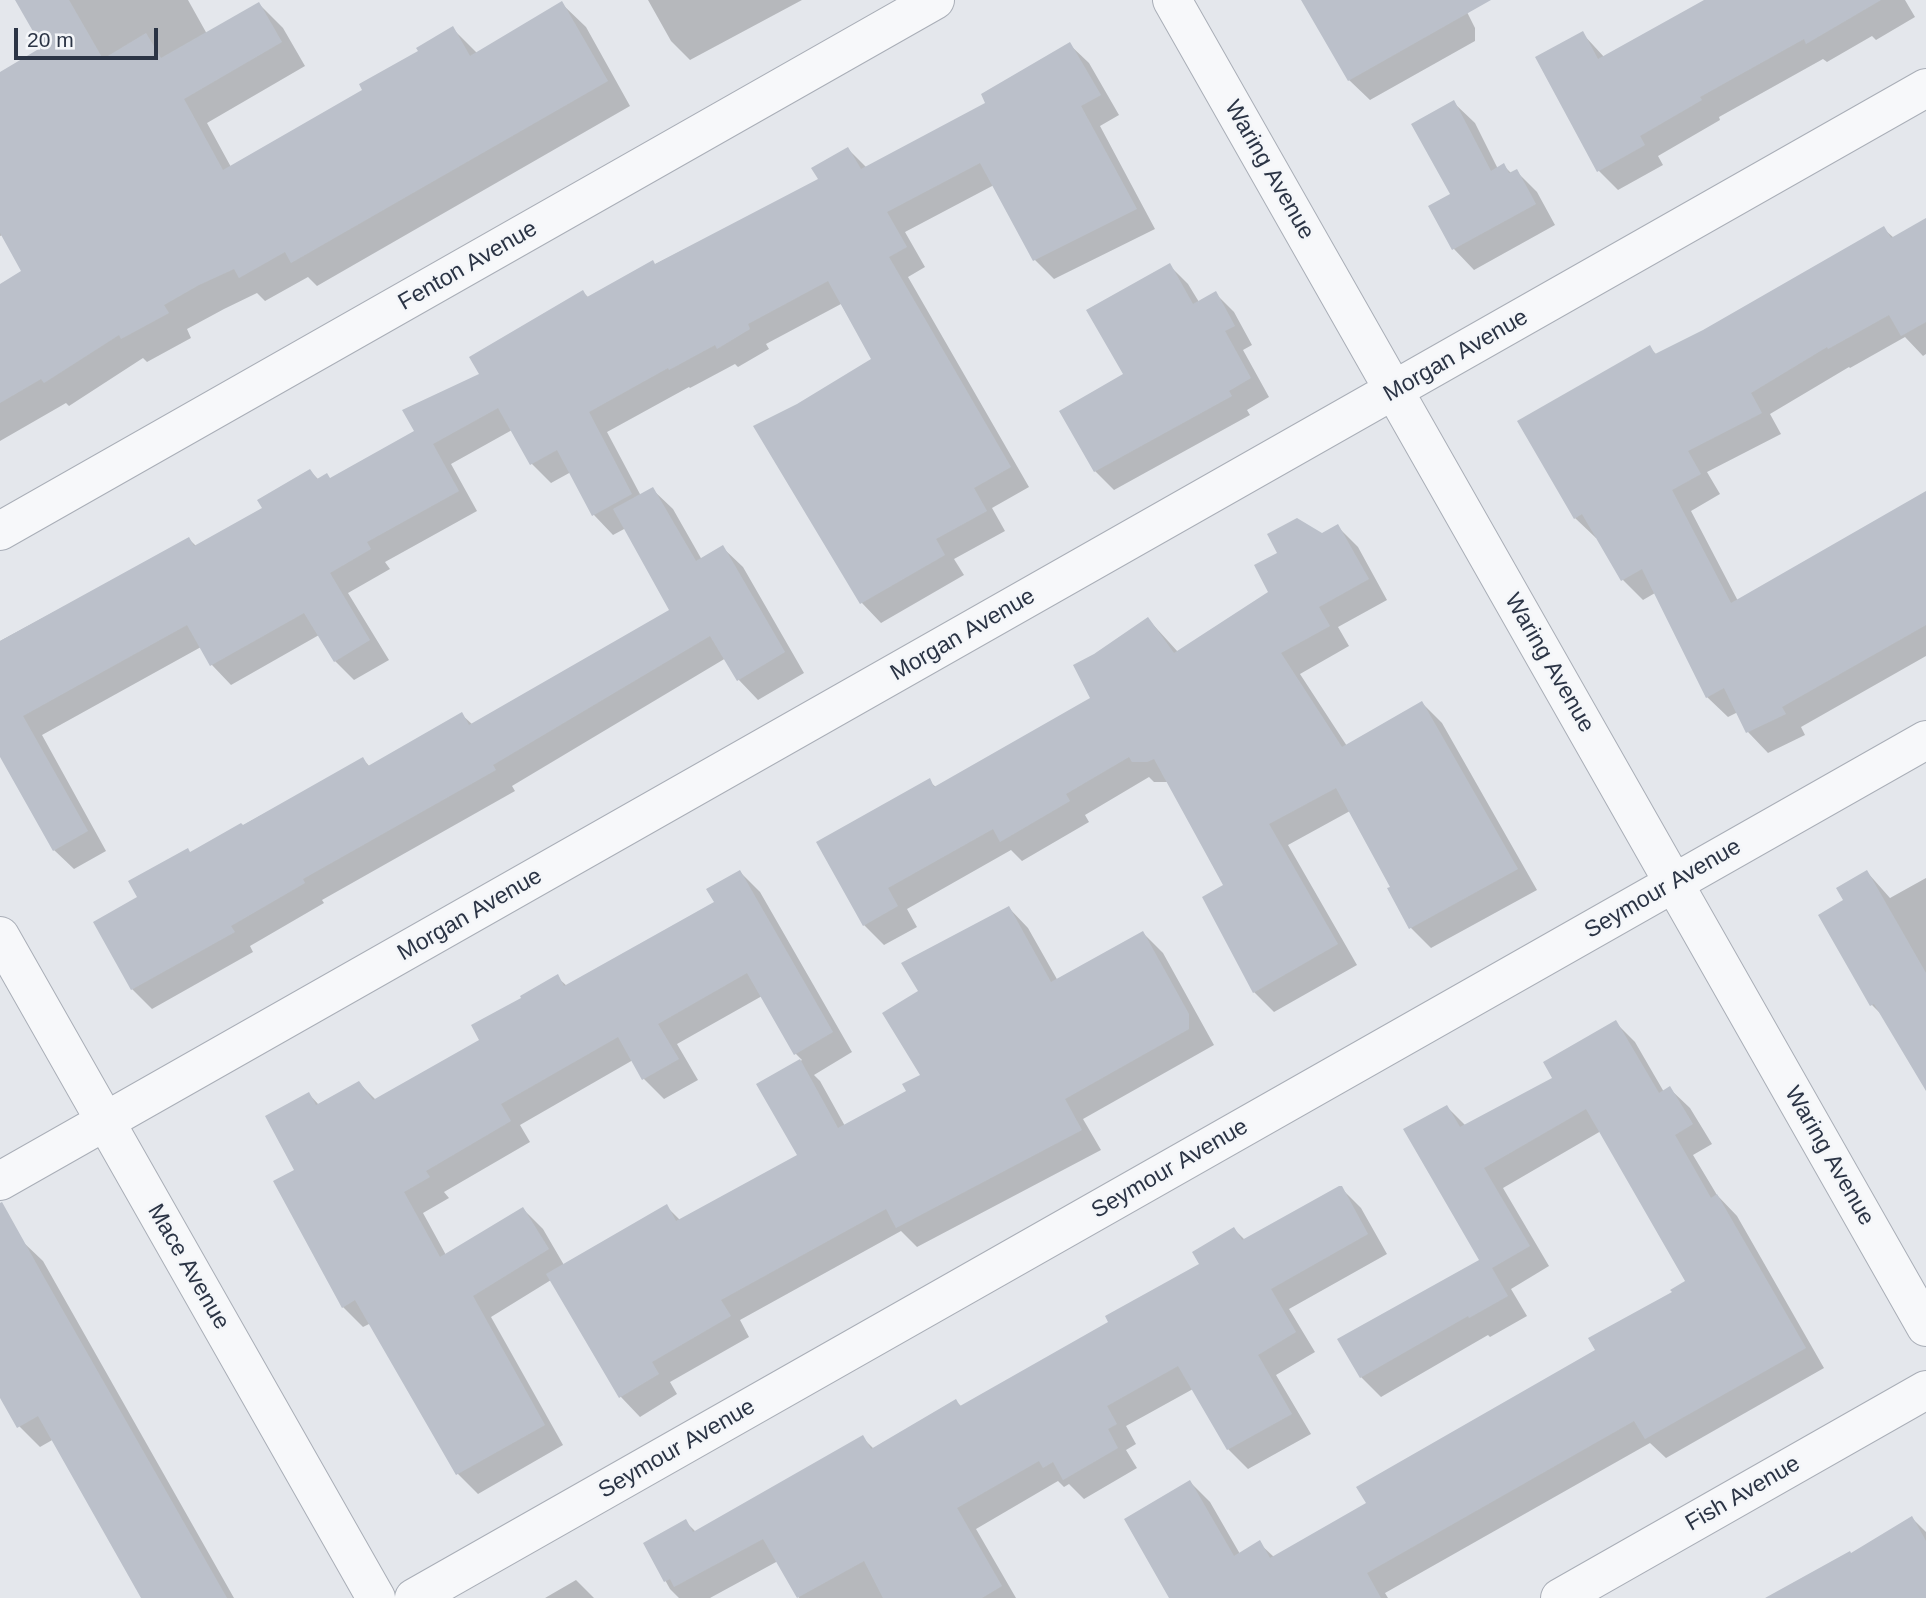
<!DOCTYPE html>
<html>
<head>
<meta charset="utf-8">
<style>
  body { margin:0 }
  #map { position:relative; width:1926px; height:1598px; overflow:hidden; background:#e4e7ec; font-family:Arial,sans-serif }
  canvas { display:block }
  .scale { position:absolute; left:14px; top:28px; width:144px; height:32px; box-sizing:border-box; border:4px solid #2b3445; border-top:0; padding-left:9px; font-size:21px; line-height:24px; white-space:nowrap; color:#2b3445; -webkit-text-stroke:5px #f4f6f9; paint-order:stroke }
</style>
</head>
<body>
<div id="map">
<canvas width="1926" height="1598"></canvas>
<div class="scale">20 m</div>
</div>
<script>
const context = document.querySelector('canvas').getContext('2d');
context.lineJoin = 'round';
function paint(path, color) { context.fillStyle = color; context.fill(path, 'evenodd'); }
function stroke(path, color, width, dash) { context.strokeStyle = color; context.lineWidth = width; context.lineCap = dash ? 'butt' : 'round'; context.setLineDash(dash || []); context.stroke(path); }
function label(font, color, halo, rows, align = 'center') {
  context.font = font + ' Arial,sans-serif'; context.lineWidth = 5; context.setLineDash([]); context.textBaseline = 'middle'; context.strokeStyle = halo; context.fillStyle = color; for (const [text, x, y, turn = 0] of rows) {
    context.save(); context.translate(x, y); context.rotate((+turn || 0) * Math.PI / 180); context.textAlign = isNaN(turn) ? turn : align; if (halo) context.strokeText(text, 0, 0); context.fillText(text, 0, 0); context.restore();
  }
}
paint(new Path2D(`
  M17,0H188L207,34L259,4L283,28L305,66L207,123L231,167L365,91L453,29L477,53L561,3L586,27L630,106L317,286L308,277L265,301L257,293L224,309L187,329L191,338L147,362L143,358L69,406L66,403L0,441V286L23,271L3,235L0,236V74L44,48Z
  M648,0H802L690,60L671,41Z
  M1302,0H1461L1475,28V41L1370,100L1349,80Z
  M1708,0H1905L1915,17L1876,40L1872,36L1827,62L1823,59L1719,117L1720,120L1658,156L1663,165L1618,190L1599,171L1582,33L1605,58Z
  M1069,44L1089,63L1119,115L1100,126L1155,229L1054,279L1035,260L994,185L905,232L925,267L908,277L1029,487L992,508L1005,531L954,559L964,575L881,623L862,603L798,405L874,360L841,304L766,344L769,349L738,367L735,364L690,388L689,387L607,432L641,496L652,489L673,509L702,560L722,547L743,567L804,673L758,700L738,679L726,658L512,786L515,791L322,900L324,903L250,946L253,952L152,1009L132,989L139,898L191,854L363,759L370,767L461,714L473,725L671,610L626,528L613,535L594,515L571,472L551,483L532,464L512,430L451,464L477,511L385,562L390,569L348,593L389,660L354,680L335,661L319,635L231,685L212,665L201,647L42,735L106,851L74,869L54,850L0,753V641L189,539L197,547L264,509L310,471L319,480H331L417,432L481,375L583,292L589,298L820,180L848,149L867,168L988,103Z
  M1454,103L1475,123L1498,169L1504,166L1512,174L1516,171L1537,192L1555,225L1474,270L1454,249Z
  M1926,220V354L1923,356L1905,337L1850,368L1849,367L1770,414L1781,434L1707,472L1720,494L1691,511L1738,601L1926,493V656L1801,727L1805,735L1768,753L1748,732L1738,712L1728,717L1707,697L1655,593L1643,600L1623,580L1598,537L1596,538L1575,518L1650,348L1657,355L1703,332L1884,229L1894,238Z
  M1169,265L1188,284L1199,302L1215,293L1234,312L1252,345L1243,350L1269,397L1247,410L1250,415L1114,490L1095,471L1125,375Z
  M1338,527L1358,547L1387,600L1338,627L1349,646L1300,674L1347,746L1422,703L1442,723L1537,890L1431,948L1411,928L1392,887L1350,811L1288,845L1357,965L1274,1012L1254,992L1226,886L1169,782H1154L1149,777L1085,815L1089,822L1022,861L1011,850L907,909L917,927L884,945L864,925L929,781L937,788L1093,699L1148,619L1178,652L1271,593L1322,535Z
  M740,872L760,892L852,1052L814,1075L820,1081L845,1126L908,1092L923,1075L921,991L1009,908L1028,928L1058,981L1143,933L1163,953L1214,1045L1083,1119L1101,1150L917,1247L901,1231L740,1320L749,1337L670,1382L677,1394L640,1417L621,1397L551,1280L491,1317L563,1445L478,1494L458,1474L371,1323L363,1327L343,1307L297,1171L309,1094L319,1105L359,1083L376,1100L481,1041L524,998L557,977L567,986L716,902ZM762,996L796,1054L802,1060L758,1085L799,1156L681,1221L666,1206L564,1265L543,1229L523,1209L446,1255L423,1213L449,1198L444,1192L530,1142L520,1125L633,1060L644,1079L664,1099L698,1080L677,1044Z
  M1867,872L1890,898L1926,878V1088L1883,1016L1872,1005L1845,901Z
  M1615,1022L1635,1042L1664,1092L1670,1089L1690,1108L1712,1144L1693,1155L1717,1195L1737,1216L1824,1368L1666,1458L1650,1443L1385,1593L1388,1598H1171L1190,1482L1210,1502L1240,1554L1259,1543L1274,1557L1368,1504L1597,1351L1687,1282L1601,1131L1503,1188L1549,1266L1511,1289L1527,1316L1490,1337L1488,1335L1381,1397L1361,1377L1339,1340L1482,1261L1447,1107L1466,1126L1555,1079Z
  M1341,1188L1361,1208L1387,1254L1289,1309L1315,1352L1276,1375L1311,1434L1248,1469L1228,1449L1193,1389L1126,1426L1136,1444L1126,1450L1137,1468L1084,1499L1069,1484L1064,1487L1058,1481L976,1529L1016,1598H799L778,1561L710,1598H679L670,1589L645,1544L685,1521L696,1532L862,1437L874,1449L956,1401L962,1407L1110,1323L1202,1265L1234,1229L1246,1241Z
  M22,1241L43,1261L234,1598H143L54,1439L40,1447L19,1426L0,1392V1253Z
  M1912,1518L1926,1532V1598H1770L1851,1555Z
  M576,1580L594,1598H545Z`), '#0003');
paint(new Path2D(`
  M15,0H69L103,59L146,33L161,58L259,2L282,42L184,99L223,170L362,90L359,84L418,51L416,48L453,26L470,56L562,1L608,81L291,263L285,252L239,278L234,269L199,285L164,305L169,313L121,339L119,335L44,383L41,379L0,403V284L21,271L0,233V72L42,47Z
  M1301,0H1491L1348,81Z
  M1704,0H1881L1806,44L1804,39L1700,97L1702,100L1640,136L1645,145L1597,172L1535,57L1583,31L1598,59Z
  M1070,42L1101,95L1081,106L1137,209L1033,261L980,163L887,212L907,247L889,257L1011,467L974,488L987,511L936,539L945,555L860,604L753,426L797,404L871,359L828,281L748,324L750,329L717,349L715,345L669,370L668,368L589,412L632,494L592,516L557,450L530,465L498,408L433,444L459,491L367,542L371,549L330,573L370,640L334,662L304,613L210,666L187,625L23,716L88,831L53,851L0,757V641L189,537L194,546L262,508L257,500L310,469L317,479L327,473L330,478L414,431L402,410L479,374L469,357L583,290L587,297L653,260L655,264L818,179L811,168L848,147L861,169L985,103L981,94Z
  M1454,100L1491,171L1504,163L1509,173L1517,169L1536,204L1452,250L1428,206L1450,194L1411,124Z
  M1926,218V322L1901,336L1889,315L1828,349L1827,347L1751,393L1762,413L1688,451L1701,474L1672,490L1731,603L1926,491V625L1782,707L1786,714L1746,733L1724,688L1706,698L1642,569L1621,581L1582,514L1574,519L1517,421L1650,345L1655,354L1703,330L1884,226L1891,238Z
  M1170,263L1193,304L1216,291L1235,326L1225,331L1251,378L1229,391L1232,396L1094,472L1059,411L1123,374L1086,310Z
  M653,487L696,561L723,545L785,652L737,681L710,636L493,765L496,770L303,879L305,883L231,926L235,932L131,990L93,922L137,897L128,881L188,848L190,852L241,823L243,825L363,757L368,766L462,712L469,725L669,610L613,509Z
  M1297,518L1322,533L1338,524L1369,579L1319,607L1330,626L1281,653L1342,747L1422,701L1518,869L1409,929L1387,888L1390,887L1336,788L1269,824L1338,944L1253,993L1202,897L1223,885L1154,759L1147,762H1132L1129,757L1066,794L1070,801L1000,842L993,829L888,888L898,906L863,926L816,842L930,778L934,787L1090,698L1073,665L1094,654L1148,617L1174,653L1268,592L1254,565L1277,553L1267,534Z
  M740,870L833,1032L794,1055L747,973L658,1024L679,1059L642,1080L618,1037L501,1104L511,1121L426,1171L430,1177L404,1192L440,1257L523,1207L549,1249L473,1296L545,1425L456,1475L355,1300L342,1308L273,1181L294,1170L265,1116L309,1092L316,1105L359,1081L373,1100L479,1040L471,1025L521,998L520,996L558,974L564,986L714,902L706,889Z
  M1867,870L1926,973V1091L1874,1004L1870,1006L1818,915L1843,900L1836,888Z
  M1009,906L1051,982L1143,931L1189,1014V1029L1065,1099L1082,1130L896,1228L886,1209L721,1300L731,1316L652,1362L659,1374L619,1398L546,1274L667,1204L676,1221L797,1155L756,1084L800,1059L838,1128L906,1091L902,1084L920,1075L882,1013L918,991L901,963Z
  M1616,1020L1659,1093L1670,1086L1693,1124L1675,1135L1711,1198L1717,1194L1806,1348L1645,1439L1634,1421L1367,1573L1381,1598H1169L1124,1519L1190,1480L1234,1556L1260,1540L1270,1558L1366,1503L1356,1487L1595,1350L1588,1338L1672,1292L1670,1290L1685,1281L1586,1109L1484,1168L1530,1246L1492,1268L1508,1296L1469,1318L1468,1316L1360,1378L1337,1339L1479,1260L1403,1129L1447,1105L1460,1127L1552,1078L1543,1062Z
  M1339,1186H1342L1368,1234L1271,1289L1296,1332L1258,1355L1292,1414L1227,1450L1178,1366L1107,1406L1117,1424L1108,1429L1118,1448L1063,1480L1053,1462L1043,1468L1039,1461L957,1508L1002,1586L982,1598H883L864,1561L797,1598L763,1539L674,1587L670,1579L664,1582L643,1543L686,1519L693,1532L863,1435L871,1449L956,1399L960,1406L1108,1322L1105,1316L1199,1264L1192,1252L1234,1227L1242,1240Z
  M2,1202L45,1279L227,1598H141L38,1416L17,1428L0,1398V1203Z
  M1912,1516L1926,1541V1598H1765L1850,1551L1851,1553Z`), '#bbc0ca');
const street = new Path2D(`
  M1172,0L1926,1327
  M0,531L935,0
  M0,936L376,1598
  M0,1181L1926,88
  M414,1598L1926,740
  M1560,1598L1926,1390`);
stroke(street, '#a9aeb7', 40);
stroke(street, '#f7f8fa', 38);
label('23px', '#2b3445', '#f4f6f9', [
  ["Waring Avenue",1269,170,60],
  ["Fenton Avenue",468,266,-30],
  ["Morgan Avenue",1456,356,-30],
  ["Morgan Avenue",963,635,-30],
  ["Waring Avenue",1549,663,60],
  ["Seymour Avenue",1663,889,-30],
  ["Morgan Avenue",470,915,-30],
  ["Waring Avenue",1829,1156,60],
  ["Seymour Avenue",1170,1169,-30],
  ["Mace Avenue",188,1267,60],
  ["Seymour Avenue",677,1449,-30],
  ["Fish Avenue",1743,1494,-30]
]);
</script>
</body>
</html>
